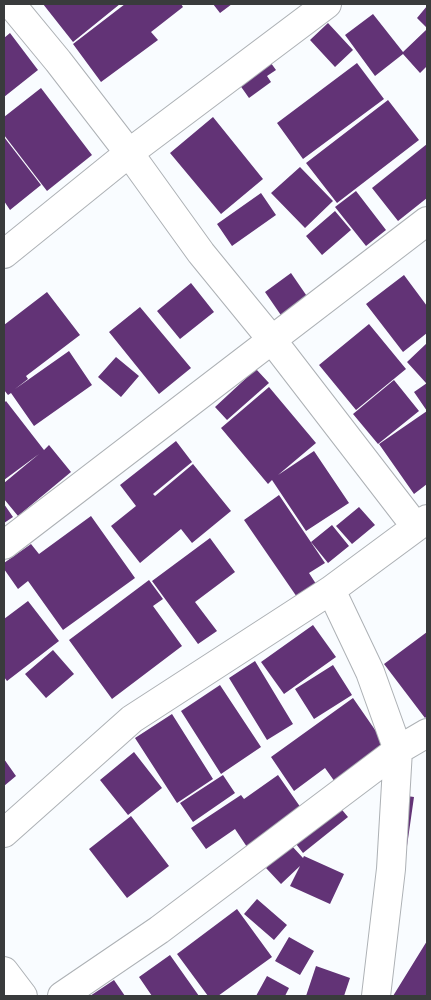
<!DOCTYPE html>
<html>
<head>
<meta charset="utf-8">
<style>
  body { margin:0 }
  #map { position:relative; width:431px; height:1000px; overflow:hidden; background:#f9fcff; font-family:"Open Sans",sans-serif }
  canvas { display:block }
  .frame { position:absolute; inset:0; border:5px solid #393b3c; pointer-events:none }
</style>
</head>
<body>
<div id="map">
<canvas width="431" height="1000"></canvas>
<div class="frame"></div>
</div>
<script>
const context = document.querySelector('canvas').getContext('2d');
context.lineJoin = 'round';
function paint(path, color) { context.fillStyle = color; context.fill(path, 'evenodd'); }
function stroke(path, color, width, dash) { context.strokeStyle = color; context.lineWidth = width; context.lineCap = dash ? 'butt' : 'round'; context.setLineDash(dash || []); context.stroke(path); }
paint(new Path2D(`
  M43,4H120L73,42Z
  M125,4H181L183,7L151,32L158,40L101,82L73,44Z
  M213,4H232L220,13Z
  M427,6V28L417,18Z
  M373,14L403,52L426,30L427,31V66L420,73L403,54L375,76L345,35Z
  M328,23L353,50L335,67L310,40Z
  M10,33L38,70L4,97V38Z
  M268,59L276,70L267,76L271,82L249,98L237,81Z
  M357,63L384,99L303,159L277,123Z
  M41,88L92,155L47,191L4,135V117Z
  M388,100L419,140L337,203L306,163Z
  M213,117L263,179L221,214L170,153Z
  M4,137L41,185L10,210L4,201Z
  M427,144V198L398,221L372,188Z
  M300,167L333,201L305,228L271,193Z
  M356,191L386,230L366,246L335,207Z
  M261,193L276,215L232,246L217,224Z
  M335,211L351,230L322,255L306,236Z
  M291,273L313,305L287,324L265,292Z
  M404,275L427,306V333L403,352L366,304Z
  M191,283L214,312L180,339L157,311Z
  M47,292L80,335L26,376L28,379L15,389L69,351L92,385L34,426L11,393L8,395L4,390V325Z
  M140,307L191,368L159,394L109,332Z
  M369,324L406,369L356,410L319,365Z
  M427,343V381L426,383L407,362Z
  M116,357L139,376L121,397L98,377Z
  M256,369L269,383L227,420L215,407Z
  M394,380L419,411L378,444L353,414Z
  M427,383V484L414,494L379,444L427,411L414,392Z
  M269,387L316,443L278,475L314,451L349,503L306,531L272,480L268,484L221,428Z
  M6,401L44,450L49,445L71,472L18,516L4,499V483L39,454L4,480V403Z
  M176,441L192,462L153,494L155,496L193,464L231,511L192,543L181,529L140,563L111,526L136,506L120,485Z
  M279,495L325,563L309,573L318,587L299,600L244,520Z
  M4,504L13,517L4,523Z
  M359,507L375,525L352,544L336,526Z
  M91,516L135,578L63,630L28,581L18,589L4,569V563L31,544L39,554Z
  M332,525L349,546L328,563L311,542Z
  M210,538L235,572L195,602L217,631L198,644L152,581Z
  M149,580L163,599L153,606L182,646L112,699L69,640Z
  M28,601L59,641L7,681L4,677V619Z
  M313,625L336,657L284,694L261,662Z
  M427,632V716L425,718L384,664Z
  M53,650L74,674L46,698L25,674Z
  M255,661L293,724L267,740L229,678Z
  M333,665L352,695L314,719L295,689Z
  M220,685L261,747L221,774L181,711Z
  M353,698L391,753L340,789L325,768L294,791L271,757Z
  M172,714L213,779L177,803L135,738Z
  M134,752L162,788L128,815L100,780Z
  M4,759L16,776L4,786Z
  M223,775L235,793L193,822L180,803Z
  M278,775L301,808L251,853L235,829L206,849L191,828L241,795L244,799Z
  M400,795L414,797L406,853L392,851Z
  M338,805L348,817L303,853L293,840Z
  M131,816L169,866L127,898L89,849Z
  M291,845L303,858L304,856L344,874L330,904L290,886L300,866L281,884L266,868Z
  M257,899L287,925L274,940L244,914Z
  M237,909L272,957L218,996H208L177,954Z
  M289,937L314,951L300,975L275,961Z
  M427,941V996H393Z
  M170,955L199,996H152L139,977Z
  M316,966L350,978L344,996H306Z
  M267,976L289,988L285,996H256Z
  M114,980L125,996H90Z`), '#623376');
const minor = new Path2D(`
  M11,4L58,61L129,153L201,253L272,340L416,527
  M4,254L129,153L327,4
  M4,545L427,221
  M331,590L370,672L398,750L391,869L376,996
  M4,833L132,719L331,590L427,519
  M4,971L23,996
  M62,996L159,930L398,750L427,733`);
stroke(minor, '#adb1b5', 30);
stroke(minor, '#fff', 28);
</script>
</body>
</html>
